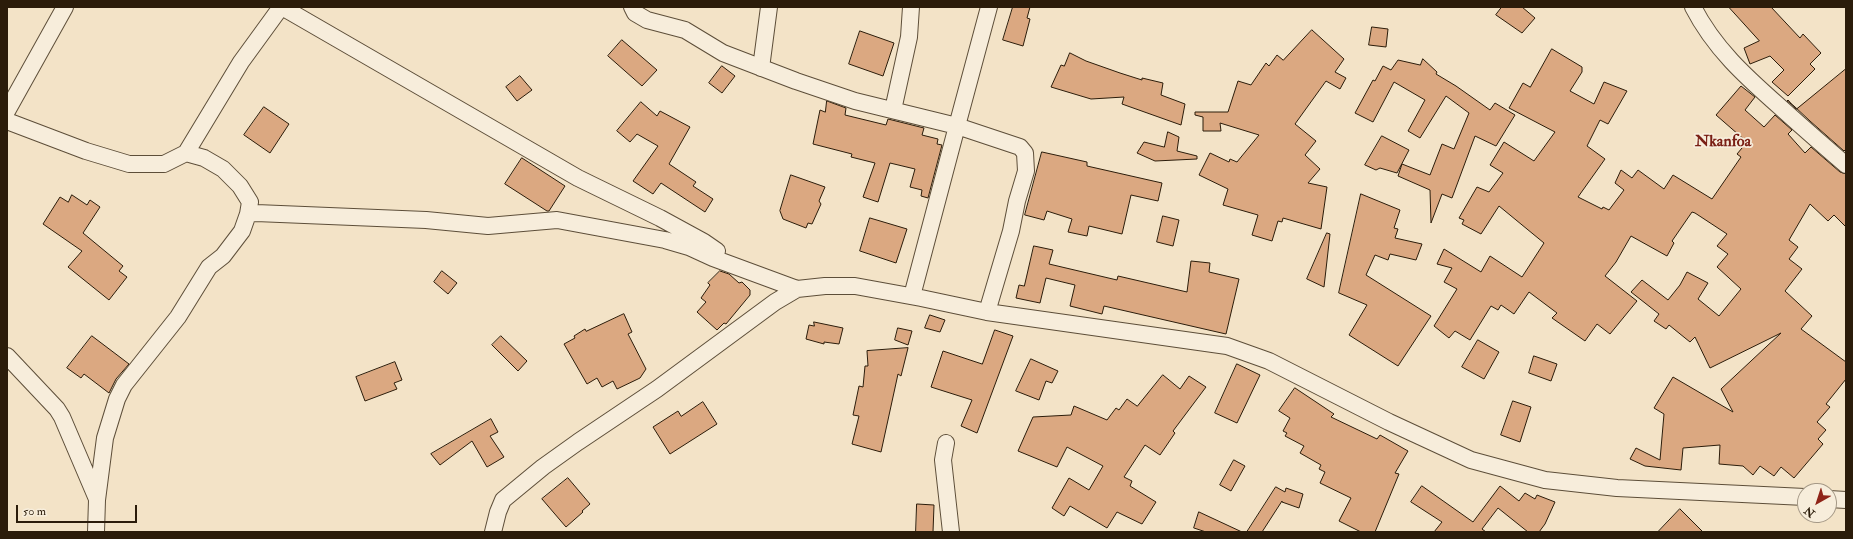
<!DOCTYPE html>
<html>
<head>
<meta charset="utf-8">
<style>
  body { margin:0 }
  #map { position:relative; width:1853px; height:539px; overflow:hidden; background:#f3e3c7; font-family:"IM FELL Double Pica",serif }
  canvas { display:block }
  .frame { position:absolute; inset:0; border:8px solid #2b1c0a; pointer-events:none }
  .north { position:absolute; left:1797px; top:483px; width:40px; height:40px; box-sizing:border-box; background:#f7eddb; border:1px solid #a59987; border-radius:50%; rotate:219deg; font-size:11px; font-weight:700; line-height:16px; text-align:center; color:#2b1c0a }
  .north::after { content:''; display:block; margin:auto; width:14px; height:18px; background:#8f2418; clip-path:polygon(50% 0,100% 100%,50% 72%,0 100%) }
  .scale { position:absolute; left:16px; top:505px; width:121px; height:18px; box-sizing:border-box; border:2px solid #2b1c0a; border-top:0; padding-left:5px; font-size:12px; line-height:14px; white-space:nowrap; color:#2b1c0a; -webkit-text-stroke:3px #f7eddb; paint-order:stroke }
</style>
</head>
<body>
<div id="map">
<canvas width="1853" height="539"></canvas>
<div class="frame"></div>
<div class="north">N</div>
<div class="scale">50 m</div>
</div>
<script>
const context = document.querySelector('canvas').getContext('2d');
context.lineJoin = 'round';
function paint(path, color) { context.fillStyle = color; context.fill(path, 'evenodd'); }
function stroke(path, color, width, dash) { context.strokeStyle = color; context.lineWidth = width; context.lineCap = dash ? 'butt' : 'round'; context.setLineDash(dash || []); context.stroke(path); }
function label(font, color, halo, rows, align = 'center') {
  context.font = font + ' "IM FELL Double Pica",serif'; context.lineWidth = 3.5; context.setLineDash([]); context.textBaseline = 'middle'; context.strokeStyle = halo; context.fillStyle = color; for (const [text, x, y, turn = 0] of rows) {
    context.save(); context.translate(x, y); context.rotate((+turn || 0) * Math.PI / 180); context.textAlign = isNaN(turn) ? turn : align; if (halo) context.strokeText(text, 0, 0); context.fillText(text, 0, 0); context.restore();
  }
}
const building = new Path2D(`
  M1013,7H1030L1027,18L1030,19L1023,46L1003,40Z
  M1502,7H1522L1535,18L1522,33L1496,15Z
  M1729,7H1771L1800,38L1803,34L1821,53L1810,64L1815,69L1788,96L1772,82L1784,70L1770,56L1750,64L1744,48L1759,41Z
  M1372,27L1388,29L1386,47L1369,45Z
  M1312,30L1344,59L1335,72L1346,78L1340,89L1326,81L1295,124L1316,141L1305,155L1320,169L1308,183L1327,187L1321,229L1283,218L1282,222L1278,221L1272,241L1252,235L1258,215L1223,205L1228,189L1199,175L1210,153L1229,162L1230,159L1237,162L1259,135L1220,123L1221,131H1203V117L1195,115V112H1228L1238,81L1251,85L1266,63L1269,66L1277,55L1283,60Z
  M860,31L894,43L883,76L849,64Z
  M622,40L657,70L642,86L608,56Z
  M1552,49L1582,67V72L1570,91L1594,104L1604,82L1627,91L1608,124L1600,120L1587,146L1605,159L1578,197L1602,209L1603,207L1609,210L1624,190L1615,183L1621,170L1632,178L1638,170L1664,189L1673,175L1712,199L1741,157L1737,154L1747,142L1716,115L1741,86L1755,97L1745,110L1764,127L1775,115L1792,130L1788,134L1805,153L1811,147L1840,172L1846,174V227L1834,215L1828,221L1810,204L1789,240L1798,247L1789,259L1802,269L1785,291L1812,316L1801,329L1846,362V379L1826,404L1830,407L1817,422L1826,430L1818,439L1823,444L1794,478L1781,467L1774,476L1760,466L1753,475L1743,466L1719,464L1720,445L1683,448L1681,470L1645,466L1630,459L1636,448L1660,460L1664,414L1654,408L1673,377L1733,412L1721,389L1781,333L1710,368L1695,337L1690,342L1669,325L1666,329L1654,321L1659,314L1631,292L1642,280L1668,300L1680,285L1687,272L1708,283L1698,299L1719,316L1741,289L1717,267L1728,254L1717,246L1727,234L1695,213L1692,212L1672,241L1674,243L1667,256L1631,236L1616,262L1605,276L1637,301L1610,334L1597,324L1585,341L1552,318L1557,313L1529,292L1514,314L1501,305L1498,310L1491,306L1470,340L1455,331L1449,338L1434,326L1457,289L1444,282L1452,268L1437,264L1444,249L1481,272L1490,256L1522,277L1544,243L1499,206L1481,234L1462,224L1464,220L1459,218L1477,187L1489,192L1503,173L1490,165L1504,142L1534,161L1555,132L1509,108L1523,83L1530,87Z
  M1070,53L1086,61L1120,73L1142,80V78L1163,83L1161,95L1185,104L1181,125L1122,104L1124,97L1091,99L1051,87L1061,65L1064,66Z
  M1423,59L1437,72L1436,74L1456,86L1490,110L1495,103L1515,115L1496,146L1475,136L1452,198L1442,194L1431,223L1430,190L1398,176L1402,164L1430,175L1442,144L1454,149L1469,113L1446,96L1420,138L1408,131L1425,100L1394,82L1373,122L1355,113L1373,80L1375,81L1383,66L1391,70L1398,60L1420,65Z
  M722,66L735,76L722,93L709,83Z
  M1846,69V149L1844,151L1810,121L1794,106L1787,101L1788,100L1796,109Z
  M520,76L532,90L517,101L506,87Z
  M827,101L846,108L845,115L886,125L888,119L924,128L922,135L938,139L937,144L942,145L928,198L921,196L922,190L910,187L915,169L890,163L878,202L863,197L875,163L851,157L852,154L813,144L820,110L825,112Z
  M641,102L657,116L660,111L690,127L669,164L696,182L693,186L713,199L705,212L661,183L653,194L633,181L658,146L637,134L630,142L617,131Z
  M264,107L289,124L270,153L244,135Z
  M1168,132L1179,137L1177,151L1197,156V159L1155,161L1137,153L1144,142L1164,147Z
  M1382,136L1409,150L1397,173L1380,168L1376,170L1365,165Z
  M1042,152L1087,162V166L1162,183L1158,201L1131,195L1122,234L1089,226L1087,236L1068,232L1072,219L1047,211L1044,220L1025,215Z
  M522,158L565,186L549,211H547L505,184Z
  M791,175L825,187L819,201L821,204L812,224L808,223L806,228L783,219L780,211Z
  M1361,194L1400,210L1394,228L1398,229L1395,238L1422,244L1416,260L1390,254L1388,260L1375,255L1366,275L1431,316L1398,366L1349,335L1367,305L1339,293Z
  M72,195L87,205L90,200L100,207L83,233L123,266L119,271L127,277L109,300L68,267L82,251L43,224L60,197L68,202Z
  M1163,216L1179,220L1173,246L1157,242Z
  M870,218L907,229L896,263L860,251Z
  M1327,233L1330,234L1324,287L1307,279Z
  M1034,246L1053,250L1049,264L1117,280L1118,276L1187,292L1191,261L1210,263L1209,272L1239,279L1226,334L1104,306L1102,314L1070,306L1075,285L1046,278L1040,303L1016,298L1019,285L1024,286Z
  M442,271L457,283L448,294L434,282Z
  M720,271L729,274L739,283L742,282L750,290V295L726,324L724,323L717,330L697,312L706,302L701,298L710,285L708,283Z
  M624,314L632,332L628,334L646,369L640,378L617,389L613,381L602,387L597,378L587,384L564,344L575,338L574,336L585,329L586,331Z
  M930,315L945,320L940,332L925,328Z
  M814,322L843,328L839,344L824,342V344L806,339L809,325L814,326Z
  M898,328L912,331L908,345L895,340Z
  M995,330L1013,336L977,433L961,426L972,400L931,387L943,351L982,364Z
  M92,336L129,364L116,379L109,393L84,374L81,378L67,368Z
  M501,336L527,361L518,371L492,345Z
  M1478,340L1499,352L1484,379L1462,367Z
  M908,348L901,376L898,374L881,452L852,444L859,416L853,415L859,386L863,387L865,366H868L867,351Z
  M1534,356L1557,364L1551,381L1529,373Z
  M1031,359L1058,371L1052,383L1046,381L1039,400L1016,391Z
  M395,362L402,380L394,383L397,389L365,401L356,377Z
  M1237,364L1260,375L1237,423L1215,413Z
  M1163,375L1180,389L1189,376L1206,387L1173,431L1175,433L1160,455L1145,445L1124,477L1132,481L1130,486L1156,502L1142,524L1117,512L1107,528L1070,506L1064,516L1052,508L1069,478L1089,490L1103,466L1067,447L1057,467L1018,451L1033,417L1071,415L1074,406L1107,420L1116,408L1119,410L1127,399L1137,406Z
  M1295,388L1334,414L1331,417L1377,439L1380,435L1408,451L1395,473L1399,474L1375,532H1361L1339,521L1351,498L1320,483L1325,472L1319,469L1321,465L1300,453L1304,446L1285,436L1287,433L1283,431L1290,418L1279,411Z
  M1513,401L1531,407L1520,442L1501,435Z
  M703,402L717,424L670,454L653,427L678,411L681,416Z
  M491,419L498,432L490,436L504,457L487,467L472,441L440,465L431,454Z
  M1234,460L1245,466L1231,491L1220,485Z
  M568,478L590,504L582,511L583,512L566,527L542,499Z
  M1422,486L1473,522L1500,486L1519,501L1525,493L1535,499L1537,495L1555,502L1545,524L1539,532H1528L1498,508L1482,529L1486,532H1434L1442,522L1411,502Z
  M1276,487L1285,492L1286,488L1303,494L1299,508L1282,502V501L1262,532H1247Z
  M917,504L934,505L933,532H916Z
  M1680,509L1703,532H1658Z
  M1199,512L1242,532H1206L1194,528Z`);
paint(building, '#dba881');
stroke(building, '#2b1c0a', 1);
const street = new Path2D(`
  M282,7L578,178L660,218L704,242L717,251
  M632,7L635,13L647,20L685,30L723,53L796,81L855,101L957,126L989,7
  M1693,7C1714,48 1745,76 1779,106C1801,126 1824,146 1846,165
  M761,68L769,7
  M893,110L909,37L911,7
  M7,111L65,7
  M7,121L86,151L129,164H164L186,153L241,62L281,7
  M186,153L204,158L223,169L240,186L250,202L248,214
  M912,296L957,126L1020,147L1025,153L1026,171L1017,201L1011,231L987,312
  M7,356L57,409L62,417L97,499
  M946,443L943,460L951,532
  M1829,499L1846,500
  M96,532L97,500L105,438L117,399L124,385L178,317L209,267L223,256L242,231L248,214L256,213L426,220L488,226L557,220L665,240L689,247L713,258L797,289
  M493,532L498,512L503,500L543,467L578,442L657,389L775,302L797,289L825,286H855L921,298L987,312L1227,346L1269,361L1389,422L1471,460L1545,480L1617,488L1805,497`);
stroke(street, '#5d4e39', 18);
stroke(street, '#f7eddb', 16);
label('bold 16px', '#7a1f14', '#f7eddb', [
  ["Nkanfoa",1723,143]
]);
</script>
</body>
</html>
